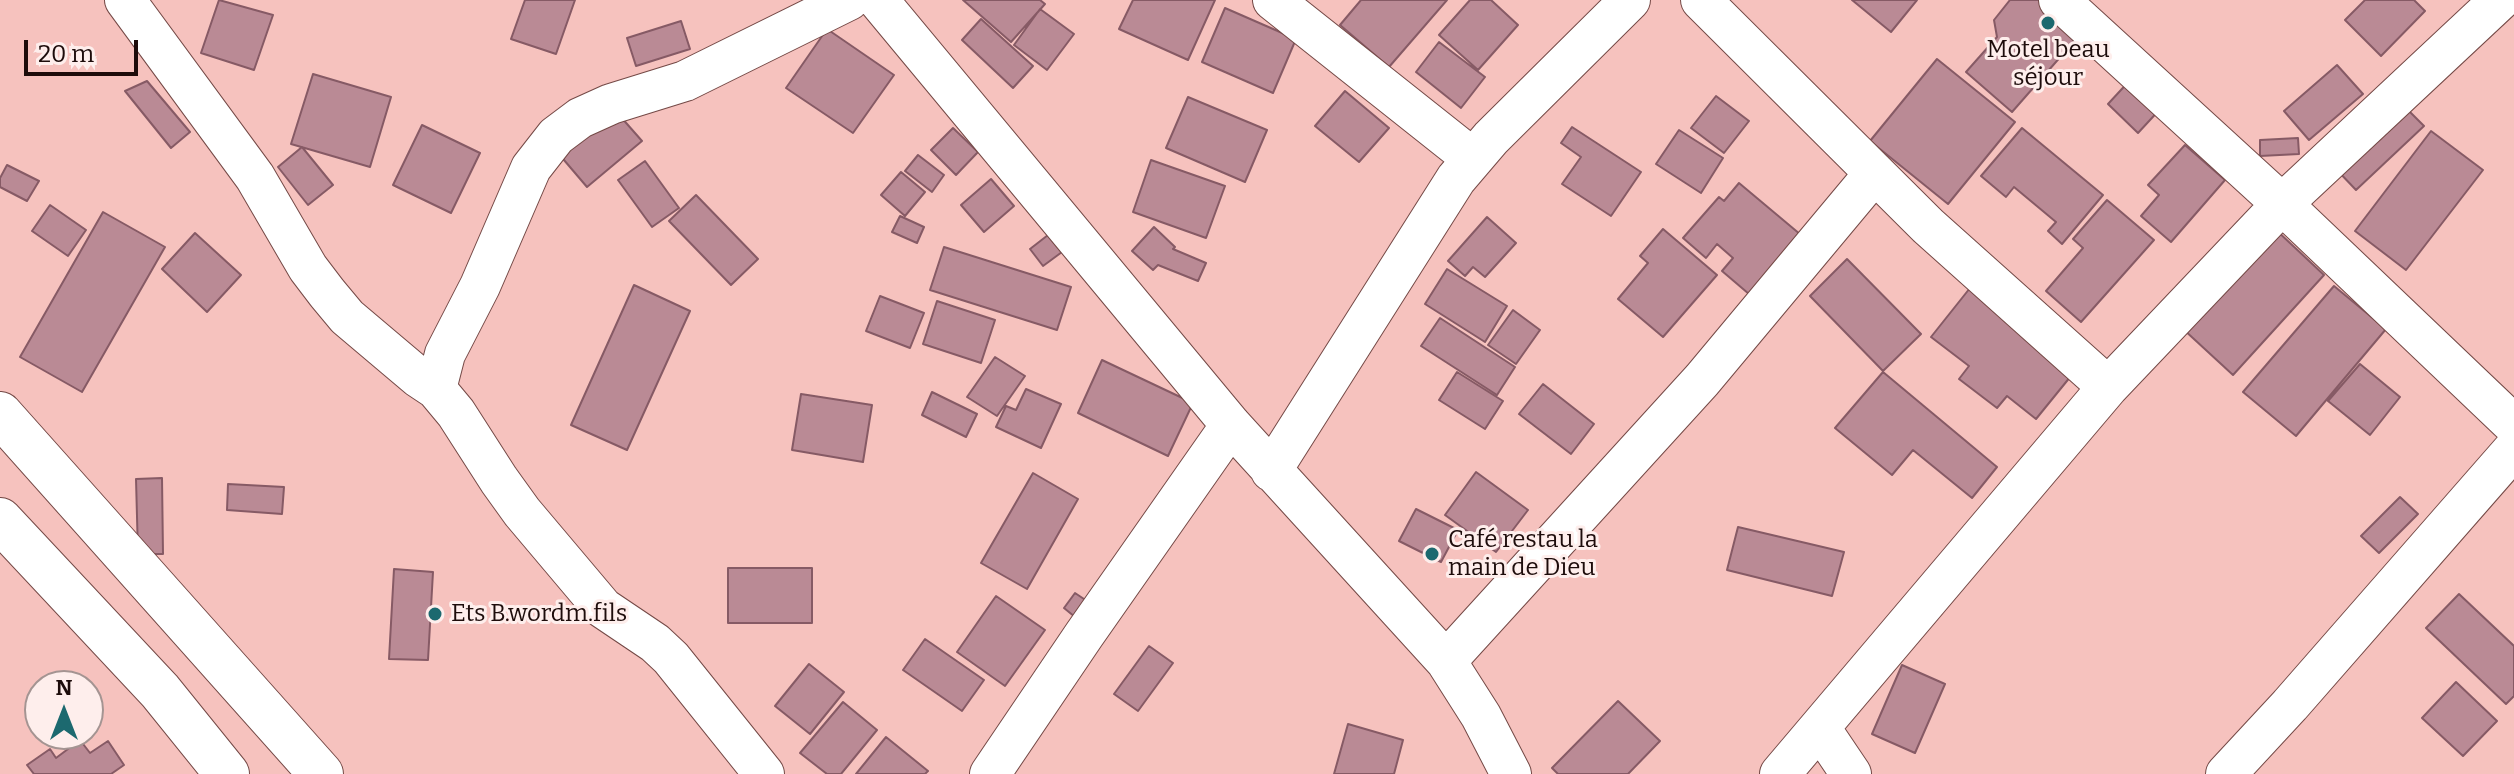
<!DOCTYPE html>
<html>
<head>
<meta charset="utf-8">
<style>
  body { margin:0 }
  #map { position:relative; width:2514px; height:774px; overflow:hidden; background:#f6c2be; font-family:Bitter,serif }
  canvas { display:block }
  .north { position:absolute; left:24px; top:670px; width:80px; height:80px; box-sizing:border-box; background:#feeeec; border:2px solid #a49492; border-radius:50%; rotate:0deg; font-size:22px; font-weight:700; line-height:32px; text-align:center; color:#1d0c0b }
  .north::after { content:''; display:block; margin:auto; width:28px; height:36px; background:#1c696f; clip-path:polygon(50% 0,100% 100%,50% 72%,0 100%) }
  .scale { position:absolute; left:24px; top:40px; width:114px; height:36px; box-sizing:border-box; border:4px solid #1d0c0b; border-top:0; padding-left:10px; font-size:24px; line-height:28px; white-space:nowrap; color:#1d0c0b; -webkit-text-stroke:6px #feeeec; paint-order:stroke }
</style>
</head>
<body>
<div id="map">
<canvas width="2514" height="774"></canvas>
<div class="north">N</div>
<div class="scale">20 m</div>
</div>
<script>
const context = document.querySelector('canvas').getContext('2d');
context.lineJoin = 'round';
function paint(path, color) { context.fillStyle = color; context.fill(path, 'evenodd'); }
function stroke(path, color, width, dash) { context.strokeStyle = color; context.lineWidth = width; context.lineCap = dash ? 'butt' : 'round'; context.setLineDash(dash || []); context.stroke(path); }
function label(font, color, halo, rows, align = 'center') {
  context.font = font + ' Bitter,serif'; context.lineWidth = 6; context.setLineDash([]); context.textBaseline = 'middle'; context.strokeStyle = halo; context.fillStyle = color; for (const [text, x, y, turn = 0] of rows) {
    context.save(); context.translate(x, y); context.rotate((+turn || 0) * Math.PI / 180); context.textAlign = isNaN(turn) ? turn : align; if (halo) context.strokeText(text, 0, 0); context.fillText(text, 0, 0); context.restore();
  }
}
const building = new Path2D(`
  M219,0L273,15L254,70L201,53Z
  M525,0H575L556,54L511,39Z
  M963,0H1040L1045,4L1011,42Z
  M1133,0H1215L1188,60L1119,29Z
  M1361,0H1447L1389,67L1340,25Z
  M1470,0H1491L1518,25L1478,70L1439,35Z
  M1852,0H1917L1891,32Z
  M2010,0H2050L2084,30L2012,112L1966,72L1997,37L1994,20Z
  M2365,0H2414L2425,11L2381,56L2345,20Z
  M1225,8L1296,39L1273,93L1202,62Z
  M1040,9L1074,34L1047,70L1014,45Z
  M981,19L1033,66L1013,88L962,40Z
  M681,21L690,49L636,66L627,38Z
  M827,29L894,75L853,133L786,88Z
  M1439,42L1485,77L1461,108L1416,72Z
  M1937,59L2015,122L1948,204L1870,141Z
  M2337,65L2363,94L2309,140L2284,111Z
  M313,74L391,97L370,167L291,144Z
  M2132,78L2162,107L2138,133L2108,104Z
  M147,81L190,132L171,148L125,91Z
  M1345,91L1389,128L1359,162L1315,126Z
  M1716,96L1749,121L1724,153L1691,128Z
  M1188,97L1267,130L1245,182L1166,148Z
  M2403,105L2424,126L2356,190L2336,169Z
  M613,108L642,141L587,187L558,153Z
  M422,125L480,153L451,213L393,185Z
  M1572,127L1641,172L1611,216L1562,184L1581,157L1561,143Z
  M953,128L978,152L956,175L931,150Z
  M2022,128L2103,195L2062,244L2048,231L2056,222L2014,187L2006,197L1981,176Z
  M1679,130L1723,158L1701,193L1656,164Z
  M2431,131L2483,170L2406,270L2355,231Z
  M2298,138L2299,154L2260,156V140Z
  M2185,145L2225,180L2171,242L2141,216L2159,195L2148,185Z
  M302,147L333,185L308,205L278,167Z
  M918,155L944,175L932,192L905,171Z
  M1151,160L1225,186L1206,238L1133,212Z
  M645,161L679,208L652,227L618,180Z
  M7,165L39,181L27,201L0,187V178Z
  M901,172L925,192L905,216L881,195Z
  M991,179L1014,206L984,232L961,205Z
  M1739,183L1807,240L1756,300L1722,271L1733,258L1717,244L1706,258L1683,238L1719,197L1724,201Z
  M696,195L758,259L731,285L669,221Z
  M2107,200L2154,240L2081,322L2046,291L2083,248L2073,239Z
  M50,205L86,230L68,256L32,231Z
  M103,212L165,247L82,392L20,357Z
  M900,216L924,227L917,243L892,232Z
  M1487,217L1516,243L1485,277L1473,267L1465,276L1448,261Z
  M1154,227L1175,247L1173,249L1206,263L1198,281L1158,265L1153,270L1132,251Z
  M2274,228L2324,275L2233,375L2182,328Z
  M1663,229L1717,275L1663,337L1618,299L1648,263L1640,256Z
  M195,233L241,275L207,312L162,269Z
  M1048,235L1062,252L1043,266L1030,249Z
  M944,247L1071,287L1057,330L930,290Z
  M1847,259L1921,334L1883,371L1810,296Z
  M1447,269L1507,306L1485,342L1425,304Z
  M634,285L690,311L627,450L571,425Z
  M2334,286L2386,329L2296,436L2243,392Z
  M1970,288L2075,371L2036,419L2007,396L1997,408L1959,379L1969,366L1931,337Z
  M880,296L924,313L910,348L866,331Z
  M937,301L995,320L981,363L923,344Z
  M1513,310L1540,330L1516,364L1488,345Z
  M1440,318L1515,367L1497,395L1421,346Z
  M995,357L1025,376L997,416L967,397Z
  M1102,360L1193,403L1168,456L1078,413Z
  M2360,364L2400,397L2370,435L2328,401Z
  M1457,372L1503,401L1485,429L1439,400Z
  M1883,372L1997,467L1972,498L1913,450L1892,475L1835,428Z
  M1543,384L1594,424L1571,454L1519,414Z
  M1026,389L1061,404L1041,448L996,427L1006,406L1016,410Z
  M932,392L977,414L966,437L922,415Z
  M801,394L872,405L863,462L792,450Z
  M1476,472L1528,510L1496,552L1445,515Z
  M1033,473L1078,499L1027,589L981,563Z
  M162,478L163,554H138L136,479Z
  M228,484L284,487L282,514L227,510Z
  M2400,497L2418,514L2379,553L2361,536Z
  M1416,509L1458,530L1441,562L1399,541Z
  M1738,527L1844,552L1832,596L1727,570Z
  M728,568H812V623H728Z
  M394,569L433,572L428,660L389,659Z
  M1075,593L1087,601L1075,617L1064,608Z
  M2459,594L2514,646V696L2506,704L2426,628Z
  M996,596L1045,630L1005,686L957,652Z
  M925,639L984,680L962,711L903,670Z
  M1149,646L1173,663L1138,711L1114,694Z
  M809,664L844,692L810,734L775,706Z
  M1902,665L1945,684L1915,753L1872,734Z
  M2456,682L2497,721L2463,756L2422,718Z
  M1618,701L1660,741L1628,774H1558L1552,768Z
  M843,702L877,730L841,774H827L800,753Z
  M1348,724L1403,740L1394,774H1334Z
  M886,737L928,771L925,774H856Z
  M80,740L90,753L108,741L124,765L111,774H34L27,765L50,749L56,758Z`);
paint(building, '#ba8a95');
stroke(building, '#865a65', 2);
const minor = new Path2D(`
  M125,0L255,177L308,268L327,293L347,317L418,377L436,389L456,413L499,480L522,512L603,608L655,643L671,658L764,774
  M878,0L1231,425L1446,661L1481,716L1511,774
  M1273,0L1472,158
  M1701,0L1928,226L2108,387
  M2059,0L2282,204L2514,425
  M436,389L445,354L480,286L531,168L556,136L580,118L611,104L685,81L849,0
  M1271,471L1456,179L1491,138L1630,0
  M1446,661L1702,380L1874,174
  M1820,728L1851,774
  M990,774L1084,635L1231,425
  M1780,774L2108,387L2282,204L2500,0
  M2226,774L2290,705L2514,449`);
const major = new Path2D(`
  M0,414L321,774
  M0,520L160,691L227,774`);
stroke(minor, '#744946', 42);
stroke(major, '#744946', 46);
stroke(minor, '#fff', 40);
stroke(major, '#fff', 44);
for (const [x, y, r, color] of [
  [2048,23,8,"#1c696f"],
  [1432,554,8,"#1c696f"],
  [435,614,8,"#1c696f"]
]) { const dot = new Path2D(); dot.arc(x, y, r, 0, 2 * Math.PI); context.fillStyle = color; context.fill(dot); stroke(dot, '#feeeec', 3); }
label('24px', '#1d0c0b', '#feeeec', [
  ["Motel beau",2048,50,"center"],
  ["séjour",2048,78,"center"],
  ["Café restau la",1448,540],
  ["main de Dieu",1448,568],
  ["Ets B.wordm.fils",451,614]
], 'left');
</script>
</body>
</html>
